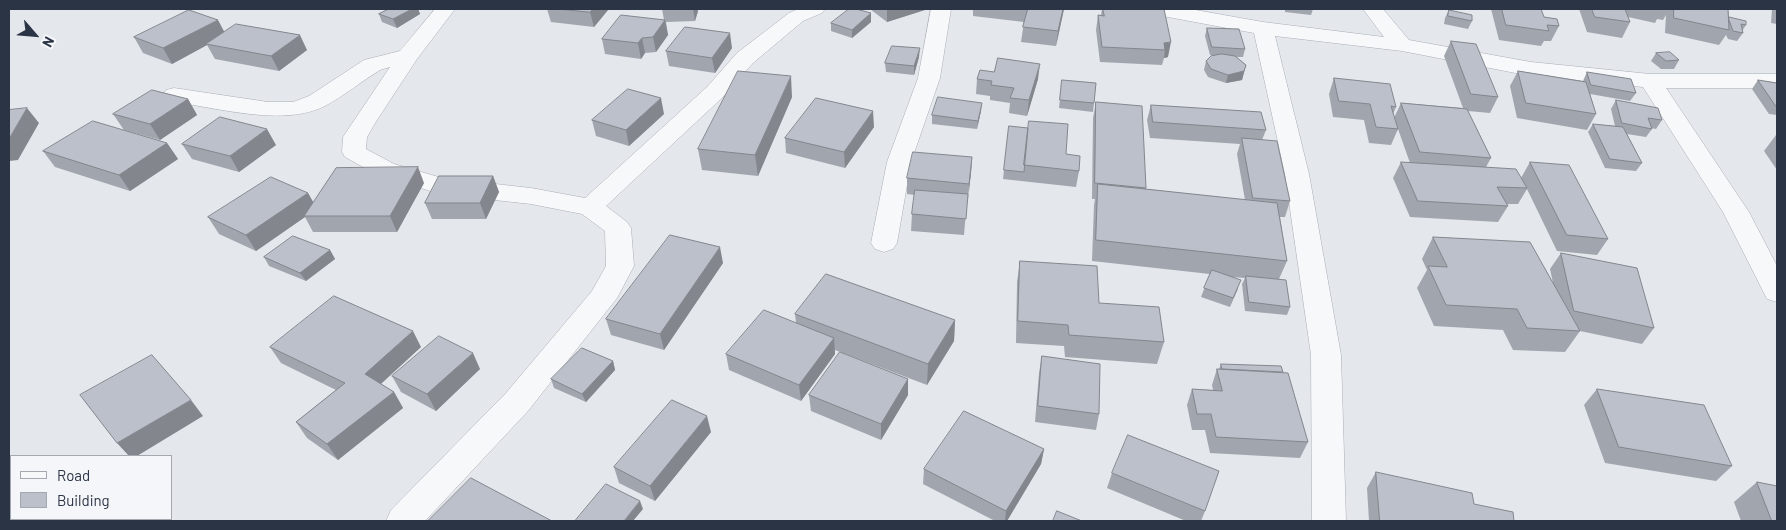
<!DOCTYPE html>
<html>
<head>
<meta charset="utf-8">
<style>
  body { margin:0 }
  #map { position:relative; width:1786px; height:530px; overflow:hidden; background:#e4e7ec; font-family:Barlow,sans-serif }
  canvas { display:block }
  .frame { position:absolute; inset:0; border:10px solid #2b3445; pointer-events:none }
  .legend { position:absolute; left:10px; top:455px; width:162px; height:65px; box-sizing:border-box; background:#f4f6f9; border:1px solid #a4a8b1; margin:0; padding:6px 9px; list-style:none; font-size:15px; color:#2b3445 }
  .legend li { display:flex; align-items:center; gap:10px; height:25px }
  .legend b { width:25px; border:1px solid #a4a8b1 }
  .north { position:absolute; left:10px; top:10px; width:50px; height:50px; -webkit-text-stroke:4px #f4f6f9; paint-order:stroke; rotate:117deg; font-size:14px; font-weight:700; line-height:20px; text-align:center; color:#2b3445 }
  .north::after { content:''; display:block; margin:auto; width:18px; height:22px; background:#2b3445; clip-path:polygon(50% 0,100% 100%,50% 72%,0 100%) }
</style>
</head>
<body>
<div id="map">
<canvas width="1786" height="530"></canvas>
<div class="frame"></div>
<ul class="legend">
<li><b style="height:6px;background:#f7f8fa"></b>Road</li>
<li><b style="height:14px;background:#bbc0ca"></b>Building</li>
</ul>
<div class="north">N</div>
</div>
<script>
const context = document.querySelector('canvas').getContext('2d');
context.lineJoin = 'round';
function stroke(path, color, width, dash) { context.strokeStyle = color; context.lineWidth = width; context.lineCap = dash ? 'butt' : 'round'; context.setLineDash(dash || []); context.stroke(path); }
function paint(path, color) { context.fillStyle = color; context.fill(path, 'evenodd'); }
const minor = new Path2D(`
  M435,9H455L417,59L377,120L367,137L366,149L394,164L442,178L531,188L585,198L707,87L737,53L789,13L798,9H825L822,13L803,21L753,63L723,97L606,206L627,222L631,228L634,266L617,298L528,411L425,521H386L391,510L506,393L592,291L606,266L605,231L582,214L531,204L440,194L376,174L345,157L342,152L343,137L390,67L380,70C362,81 344,96 325,106C284,127 219,108 174,102L166,100L163,95L166,90L174,88L268,102H293L309,96L364,60L400,51Z
  M931,9H951L940,78L911,162L897,243L893,249L884,252L875,249L871,243L887,162L918,78Z
  M1147,9H1190L1263,22L1384,37L1363,9H1383L1409,40L1531,62L1650,74H1777V88H1666L1749,212L1777,266V302L1767,299L1723,212L1643,87L1531,76L1402,51L1275,36L1309,174L1341,355L1346,521H1312L1311,355L1285,174L1254,33L1157,15L1150,13Z`);
stroke(minor, '#a9aeb7', 1);
paint(minor, '#f7f8fa');
paint(new Path2D(`
  M389,9H422L420,10L418,9L420,14L397,28L382,22L379,14Z
  M547,9H607L608,10L594,27L551,22Z
  M662,9H697L698,11L695,21L666,22L668,35L656,52L645,53L641,59L605,54L602,39L664,20Z
  M870,9H928L887,22Z
  M964,9H1064L1056,46L1021,42L1024,22L973,16V10Z
  M1102,9H1164L1168,57L1164,58L1162,65L1100,62L1096,30L1098,15H1101Z
  M1285,9H1313L1311,15L1285,12Z
  M1491,9H1541L1544,17L1559,26L1551,41H1544L1541,46L1499,40Z
  M1579,9H1728L1729,17L1746,25L1742,31L1743,33L1737,41L1728,39L1726,35L1719,45L1665,33L1666,15L1663,20L1657,19L1655,23L1628,17L1630,22L1622,38L1587,32Z
  M1772,9H1777V24L1771,23Z
  M1449,10L1472,21L1468,29L1444,24L1445,18Z
  M871,13V22L852,38L831,31V23Z
  M1207,28L1245,49L1243,57H1236L1246,65L1242,80L1226,83L1208,77L1204,70L1206,61L1213,56L1210,55L1205,36Z
  M224,32L307,50L279,71L215,59L207,45L172,64L143,53L134,37Z
  M1451,41L1498,97L1490,113L1468,111L1491,158L1486,167L1521,178L1530,162L1608,239L1597,255L1557,251L1527,189L1518,204H1506L1508,206L1498,222L1410,217L1393,178L1401,162L1410,163L1398,129L1391,145L1369,143L1364,120L1333,117L1329,94L1334,78L1396,107L1393,114L1394,118L1401,103L1463,108L1444,56Z
  M732,48L715,73L669,66L666,51Z
  M1656,53L1679,60L1674,69H1661L1651,61Z
  M919,57L914,75L886,72L885,63Z
  M1518,71L1583,81L1587,72L1636,93L1630,101L1590,94L1596,114L1587,130L1517,118L1510,86Z
  M994,72L1038,79L1027,116L1009,113L1010,103L990,100V96L976,94L977,79Z
  M1062,80L1094,103L1093,112L1059,108Z
  M1758,80L1777,83V115L1769,114L1752,89Z
  M792,97L758,176L702,170L698,149Z
  M188,99L197,115L160,140L124,130L113,114Z
  M1616,100L1662,120L1656,129L1651,128L1652,129L1646,137L1627,134L1642,163L1636,171L1605,168L1588,132L1593,124L1615,126L1611,109Z
  M1096,102L1146,188V189L1245,200L1237,154L1240,144L1150,138L1147,120L1151,105L1266,130L1262,140L1290,201L1285,217H1280L1287,261L1279,279L1290,307L1287,315L1245,311L1242,284L1245,278L1232,277L1238,289L1230,307L1201,297L1210,274L1092,261L1094,205L1095,199H1092L1093,118Z
  M981,111L977,129L932,124V115Z
  M664,114L629,146L596,136L592,120Z
  M1009,126L1066,154L1079,171L1076,187L1003,179Z
  M874,127L845,168L786,153L785,138Z
  M1776,135H1777V170L1764,151Z
  M167,143L178,159L130,191L55,167L43,151Z
  M182,144L276,145L239,172L192,159Z
  M972,157L971,173L967,200L964,235L911,231L912,214L915,195L907,194V178Z
  M493,176L499,192L486,219H432L425,203Z
  M424,183L397,232H313L305,217L256,251L219,234L208,217L308,193L313,202Z
  M1433,237L1553,283L1550,269L1561,253L1654,328L1642,344L1580,331L1565,352L1513,350L1503,330L1434,326L1417,288L1427,270L1422,259Z
  M330,250L335,259L306,281L269,266L264,257Z
  M1020,261L1099,303L1164,342L1157,364L1065,357L1064,346L1016,343L1017,282Z
  M723,263L664,350L611,335L606,319Z
  M795,314L955,320L954,341L927,385L835,350V354L801,401L729,370L726,354L796,323Z
  M270,347H421L381,384L394,392L403,408L338,460L307,438L296,422L336,390L281,363Z
  M1042,356L1099,414L1096,430L1035,422L1039,373Z
  M613,361L615,370L586,402L554,388L551,379Z
  M1221,364L1308,442L1300,458L1210,453L1205,430H1192L1187,405L1192,389L1213,390L1212,385L1217,369H1219Z
  M480,369L436,411L401,392L392,376Z
  M908,379V395L881,440L811,411L809,395Z
  M1597,389L1732,466L1716,481L1605,463L1584,405Z
  M711,432L655,501L619,483L614,467Z
  M1044,449L1041,464L1007,521H995L923,484L924,469Z
  M1376,472L1474,504L1514,521H1369L1367,488Z
  M1112,473L1205,511L1201,521H1186L1107,488Z
  M1757,482L1777,521H1741L1734,502Z`), '#a1a5ae');
paint(new Path2D(`
  M412,9H418L420,14L397,28L393,19Z
  M593,9H607L608,10L594,27L590,12Z
  M693,9H697L698,11L695,21Z
  M887,9H928L887,22Z
  M1063,9H1064L1056,46L1058,31Z
  M871,13V22L852,38V30Z
  M218,20L226,35L206,44L207,45L172,64L163,48Z
  M665,20L668,35L656,52L653,37Z
  M730,33L732,48L715,73L712,58Z
  M300,35L307,50L279,71L271,56Z
  M642,38L645,53L641,59L638,43Z
  M1171,42L1168,57L1164,58L1165,50L1164,43Z
  M920,48L919,57L914,75V66Z
  M1040,64L1038,79L1027,116L1029,100Z
  M1246,65L1242,80L1226,83L1228,75Z
  M791,76L792,97L758,176L755,155Z
  M661,98L664,114L629,146L626,130Z
  M188,99L197,115L160,140L150,124Z
  M982,103L981,111L977,129L978,121Z
  M27,108L39,123L18,160L9,161V139Z
  M873,111L874,127L845,168L844,152Z
  M267,129L276,145L239,172L230,156Z
  M167,143L178,159L130,191L119,175Z
  M972,157L971,173L968,200L969,184Z
  M418,167L424,183L397,232L390,216Z
  M493,176L499,192L486,219L480,203Z
  M308,193L317,209L304,216L305,217L256,251L246,235Z
  M720,247L723,263L664,350L660,334Z
  M330,250L335,259L306,281L300,273Z
  M955,320L954,341L927,385L928,364Z
  M413,331L421,347L374,390L365,374Z
  M834,338L835,354L801,401L799,385Z
  M473,353L480,369L436,411L427,394Z
  M613,361L615,370L586,402L582,394Z
  M908,379V395L881,440V424Z
  M394,392L403,408L338,460L327,444Z
  M191,400L203,416L137,456H129L117,443Z
  M707,416L711,432L655,501L650,486Z
  M1044,449L1041,464L1007,521H1005L1006,511Z
  M640,501L643,509L633,521H624Z`), '#83868d');
const building = new Path2D(`
  M389,9H412L393,19L379,14Z
  M559,9H593L590,12Z
  M849,9H856L871,13L852,30L831,23Z
  M1028,9H1063L1058,31L1023,27Z
  M1103,9H1164L1171,42L1164,43L1165,50L1102,47L1098,15L1104,16Z
  M1502,9H1541L1544,17L1557,19L1559,26L1547,25L1549,31L1506,25Z
  M1592,9H1625L1630,22L1595,17Z
  M1674,9H1728L1729,30L1674,18Z
  M189,10L218,20L163,48L134,37Z
  M1449,10L1472,15V21L1448,16Z
  M621,15L665,20L653,37L642,38L638,43L602,39Z
  M1729,17L1746,21V25L1741,24L1743,33L1733,31L1729,20Z
  M236,24L300,35L271,56L206,44Z
  M685,27L730,33L712,58L666,51Z
  M1207,28L1239,29L1245,49L1212,47Z
  M1451,41L1476,44L1498,97L1471,94Z
  M892,46L920,48L914,66L885,63Z
  M1670,52L1679,60L1666,61L1656,53Z
  M1222,54L1235,56L1246,65L1244,71L1228,75L1211,69L1206,61L1211,56Z
  M998,58L1040,64L1029,100L1010,98L1014,88L991,85L992,81L977,79L980,70L994,72Z
  M738,71L791,76L755,155L698,149Z
  M1518,71L1586,82L1596,114L1526,103Z
  M1587,72L1631,79L1636,93L1591,85Z
  M1334,78L1390,84L1396,107L1391,106L1398,129L1376,127L1370,104L1339,101Z
  M1062,80L1096,83L1094,103L1060,100Z
  M1758,80L1777,83V106H1776Z
  M628,89L661,98L626,130L592,120Z
  M152,90L188,99L150,124L113,114Z
  M938,97L982,103L978,121L932,115Z
  M816,98L873,111L844,152L785,138Z
  M1616,100L1658,108L1662,120L1648,118L1652,129L1622,123Z
  M1096,102L1142,106L1146,188L1095,183Z
  M1401,103L1467,109L1491,158L1420,152Z
  M1151,105L1261,112L1266,130L1153,122Z
  M27,108L9,139V110Z
  M220,117L267,129L230,156L182,144Z
  M93,121L167,143L119,175L43,151Z
  M1029,121L1068,124L1066,154L1080,156L1079,171L1024,165Z
  M1593,124L1623,127L1642,163L1610,159Z
  M1009,126L1028,128L1024,172L1004,170Z
  M1242,138L1277,141L1290,201L1253,198Z
  M913,152L972,157L969,184L907,178Z
  M1401,162L1516,169L1527,188L1497,187L1508,206L1418,201Z
  M1530,162L1569,165L1608,239L1567,235Z
  M418,167L390,216H304L336,168Z
  M439,176H493L480,203H425Z
  M271,177L308,193L246,235L208,217Z
  M1098,184L1277,203L1287,261L1096,240Z
  M915,190L968,194L966,219L912,214Z
  M670,235L720,247L660,334L606,319Z
  M293,236L330,250L300,273L264,257Z
  M1433,237L1530,242L1580,331L1527,328L1517,309L1446,305L1428,266L1447,267Z
  M1561,253L1637,268L1654,328L1574,311Z
  M1020,261L1097,266L1099,303L1159,307L1164,342L1069,335L1068,325L1018,321Z
  M1212,270L1241,280L1233,298L1204,288Z
  M826,274L955,320L928,364L795,314Z
  M1246,276L1286,280L1290,307L1249,302Z
  M334,296L413,331L365,374L394,392L327,444L296,422L345,383L270,347Z
  M764,310L834,338L799,385L726,354Z
  M439,336L473,353L427,394L392,376Z
  M582,348L613,361L582,394L551,379Z
  M840,352L908,379L881,424L809,395Z
  M152,355L191,400L117,443L80,395Z
  M1042,356L1100,364L1099,414L1038,406Z
  M1221,364L1281,366L1283,372L1222,369Z
  M1217,369L1288,373L1308,442L1216,437L1211,414H1197L1192,389L1222,391Z
  M1597,389L1704,405L1732,466L1619,447Z
  M672,400L707,416L650,486L614,467Z
  M964,411L1044,449L1006,511L924,469Z
  M1128,435L1219,471L1205,511L1112,473Z
  M1376,472L1472,493L1474,504L1513,512L1514,521H1380Z
  M471,478L552,521H428Z
  M1757,482L1777,486V521H1772Z
  M606,484L640,501L624,521H575Z
  M1057,511L1082,521H1053Z
  M47,519H85L88,521H43Z`);
paint(building, '#bbc0ca');
stroke(building, '#83868d', 1);
</script>
</body>
</html>
